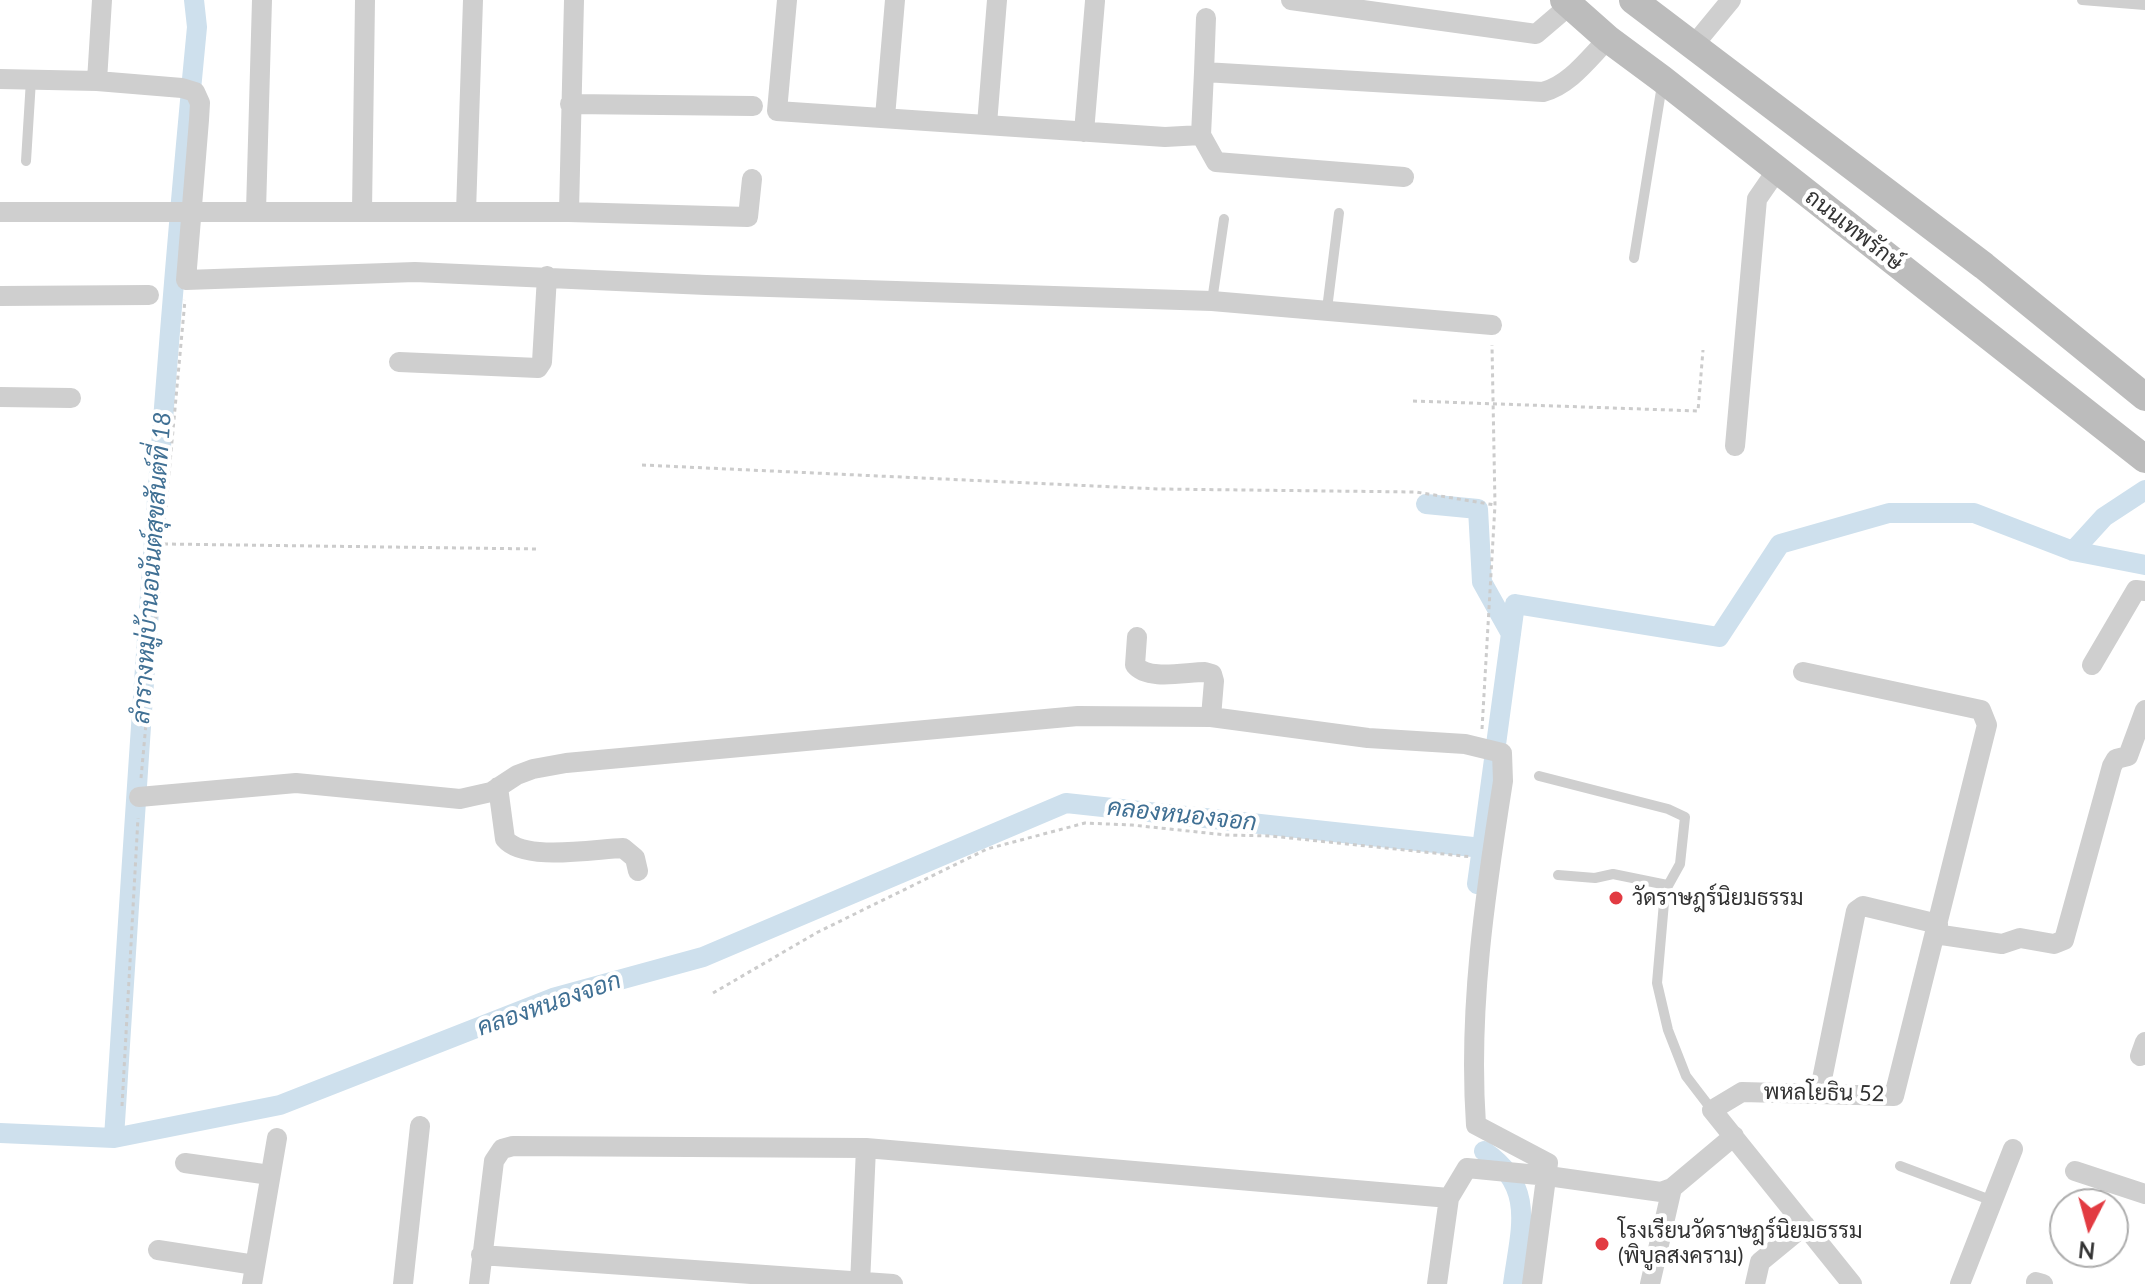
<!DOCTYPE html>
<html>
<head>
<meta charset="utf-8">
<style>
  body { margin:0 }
  #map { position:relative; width:2145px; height:1284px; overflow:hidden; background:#fff; font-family:Lato,sans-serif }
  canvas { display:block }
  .north { position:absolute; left:2049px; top:1188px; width:80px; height:80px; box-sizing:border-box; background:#fff; border:2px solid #adadad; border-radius:50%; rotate:186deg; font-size:22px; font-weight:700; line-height:32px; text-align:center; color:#323232 }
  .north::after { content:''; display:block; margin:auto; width:28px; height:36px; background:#e23b42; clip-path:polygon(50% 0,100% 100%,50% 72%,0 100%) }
</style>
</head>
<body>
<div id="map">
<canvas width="2145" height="1284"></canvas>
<div class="north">N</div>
</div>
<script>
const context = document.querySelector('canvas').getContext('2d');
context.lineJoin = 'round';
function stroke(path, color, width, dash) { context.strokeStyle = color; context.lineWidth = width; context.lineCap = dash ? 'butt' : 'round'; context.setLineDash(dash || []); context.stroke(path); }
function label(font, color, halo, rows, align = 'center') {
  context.font = font + ' Lato,Sarabun,sans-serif'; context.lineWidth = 8; context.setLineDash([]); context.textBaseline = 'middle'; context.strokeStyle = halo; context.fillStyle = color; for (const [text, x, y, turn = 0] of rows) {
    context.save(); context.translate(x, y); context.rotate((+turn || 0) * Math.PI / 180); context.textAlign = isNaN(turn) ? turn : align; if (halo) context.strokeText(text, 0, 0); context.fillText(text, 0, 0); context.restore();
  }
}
stroke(new Path2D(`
  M1426,504L1478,509L1482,582L1511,634
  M2073,551L2104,517L2145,490
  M1477,884L1482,848
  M0,1133L114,1138L280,1105L553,998L703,957L1066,803L1482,848L1515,604L1719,637L1780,544L1889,513H1974L2073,551L2145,565
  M114,1138C138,767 161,396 197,27L194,0
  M1484,1151C1537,1187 1520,1230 1513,1284`), '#cee0ed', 20);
stroke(new Path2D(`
  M1413,401L1698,411L1703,350
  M642,465L1159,489L1416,492L1495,505
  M164,544L538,549
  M1482,729L1495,505L1492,345
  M141,778L185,300
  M713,993L818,932L987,849L1085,823L1132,825L1226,835L1271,836L1472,857
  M122,1106L138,818`), '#ccc', 3, [4, 4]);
stroke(new Path2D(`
  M2082,0L2145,5
  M26,161L31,80
  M1634,258L1662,85
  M1212,301L1224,219
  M1327,309L1339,213
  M1539,776L1668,809L1685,817L1680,864L1665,891L1657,983L1668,1030L1686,1076L1712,1110
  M1558,875L1595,878L1613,874L1667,885
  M1900,1166L1993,1201`), '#cfcfcf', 10);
stroke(new Path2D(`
  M787,0L777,111L1165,137L1201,135L1204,72L1543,92C1570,85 1589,58 1608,39
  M1291,0L1536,34L1570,5
  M1693,46L1731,0
  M1204,72L1206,18
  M0,79L97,81L182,88L195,92L200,103L199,120L186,280L415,272L706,285L1212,301L1492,325
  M97,81L102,0
  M570,104L753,106
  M885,117L895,0
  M987,124L997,0
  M1084,132L1095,1
  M1201,135L1216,162L1404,177
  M256,211L262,0
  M362,211L365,0
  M0,212H569L574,0
  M466,212L473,0
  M569,212L748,217L752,179
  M0,296L149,295
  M399,362L538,368L542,362L547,276
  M0,397L71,398
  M1735,446L1757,199L1777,170
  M1137,637L1135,665C1148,681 1185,672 1205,672L1212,674L1214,681L1211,717
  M2092,665L2136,590L2145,591
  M1803,672L1981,710L1987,725L1894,1096L1742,1092L1712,1110L1852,1284
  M498,787L505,839C524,862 594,849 623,848L635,858L638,871
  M139,797L296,783L460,799L491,792L517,775L533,769L566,763L1078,716L1211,717L1368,738L1465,744L1502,753L1503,781C1485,895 1468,1009 1476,1125L1548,1163L1532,1284
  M1935,934L2002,944L2020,938L2054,944L2064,940L2112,766L2116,759L2128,756L2145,710
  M2140,1056L2145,1042
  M1819,1094L1856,911L1863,906L1938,924
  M185,1163L270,1175
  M2075,1171L2145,1194
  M158,1250L255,1265
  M481,1255L893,1284
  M2036,1282L2043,1284
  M252,1284L277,1138
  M403,1284L420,1126
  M479,1284L494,1161L502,1149L513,1146L866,1148L1449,1198
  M860,1284L866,1148
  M1437,1284L1449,1198L1467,1168L1548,1176L1661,1192L1672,1188L1734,1136
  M1650,1284L1672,1188
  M1755,1284L1760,1262L1805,1225
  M1960,1284L2013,1149`), '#cfcfcf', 20);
stroke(new Path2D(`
  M1564,0L1608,39L1662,79L2145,459
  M1633,0L1984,266L2145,397`), '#bcbcbc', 28);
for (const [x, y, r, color] of [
  [1616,898,8,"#e23b42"],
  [1602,1244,8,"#e23b42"]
]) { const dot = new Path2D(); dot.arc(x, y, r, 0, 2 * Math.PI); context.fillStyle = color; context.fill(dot); stroke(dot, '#fff', 3); }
label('22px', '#323232', '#fff', [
  ["ถนนเทพรักษ์",1854,230,38],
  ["พหลโยธิน 52",1824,1093,1]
]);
label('22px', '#323232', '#fff', [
  ["วัดราษฎร์นิยมธรรม",1632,898],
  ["โรงเรียนวัดราษฎร์นิยมธรรม",1618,1231],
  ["(พิบูลสงคราม)",1618,1256]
], 'left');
label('italic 24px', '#407094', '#fff', [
  ["ลำรางหมู่บ้านอนันต์สุขสันต์ที่ 18",152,568,-86],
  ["คลองหนองจอก",1182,815,6],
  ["คลองหนองจอก",549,1004,-19]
]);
</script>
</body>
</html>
